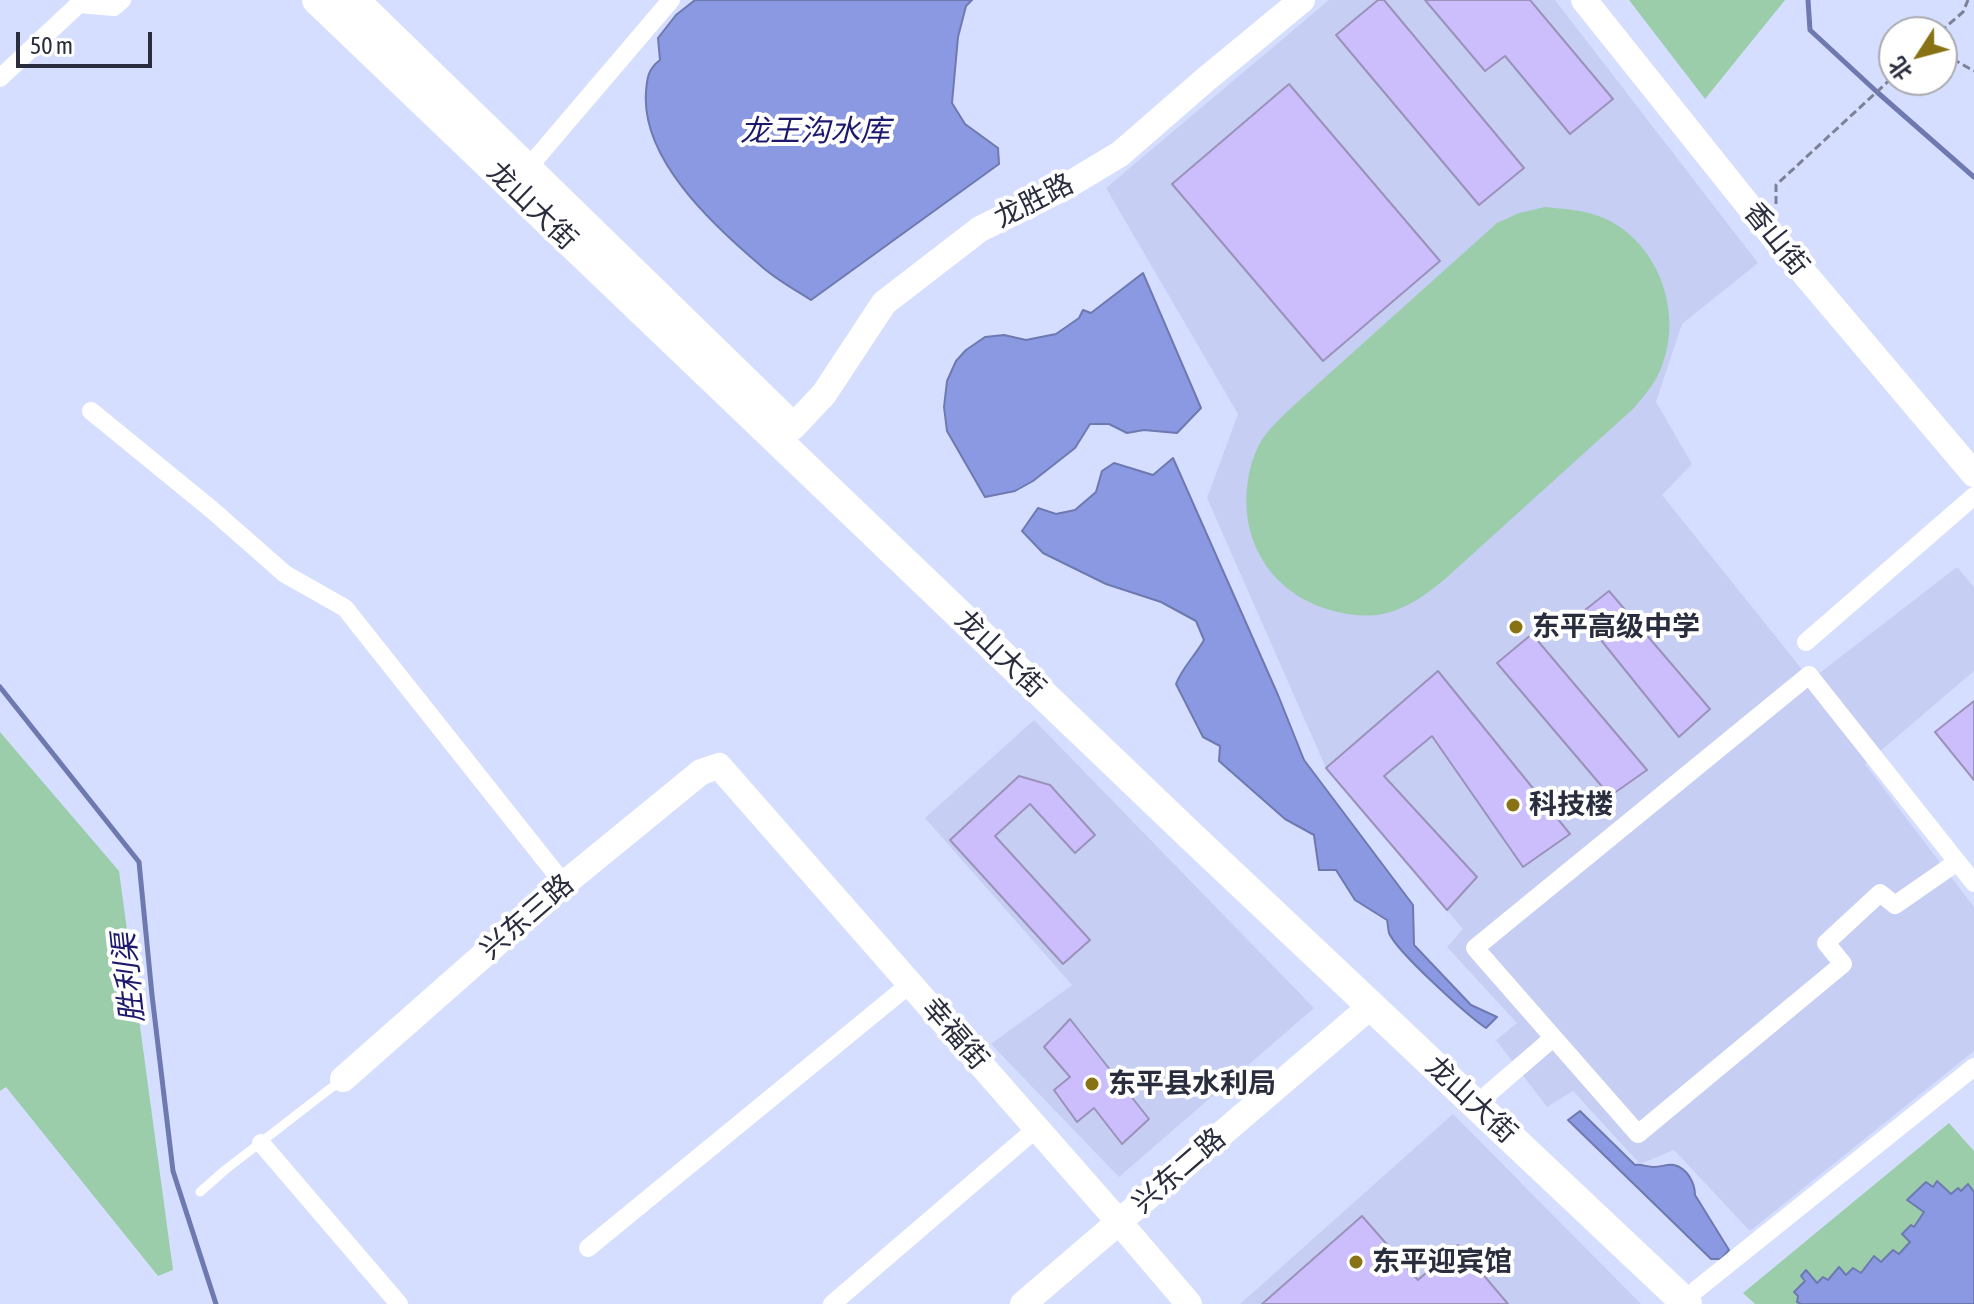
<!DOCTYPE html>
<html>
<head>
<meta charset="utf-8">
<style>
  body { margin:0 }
  #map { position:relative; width:1974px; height:1304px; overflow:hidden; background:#d6deff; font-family:"Asap Condensed","Noto Sans SC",sans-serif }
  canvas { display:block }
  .north { position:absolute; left:1878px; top:16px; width:80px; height:80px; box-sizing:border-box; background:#fff; border:2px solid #aaabb1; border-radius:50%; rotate:234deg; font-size:22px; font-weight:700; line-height:32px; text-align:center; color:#2a2d3d }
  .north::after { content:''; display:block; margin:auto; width:28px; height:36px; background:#887214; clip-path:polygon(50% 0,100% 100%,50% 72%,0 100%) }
  .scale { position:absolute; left:16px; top:32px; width:136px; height:36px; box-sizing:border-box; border:4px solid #2a2d3d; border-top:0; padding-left:10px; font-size:24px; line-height:28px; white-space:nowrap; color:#2a2d3d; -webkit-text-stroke:6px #fff; paint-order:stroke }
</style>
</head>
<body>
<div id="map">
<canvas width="1974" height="1304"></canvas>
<div class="north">北</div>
<div class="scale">50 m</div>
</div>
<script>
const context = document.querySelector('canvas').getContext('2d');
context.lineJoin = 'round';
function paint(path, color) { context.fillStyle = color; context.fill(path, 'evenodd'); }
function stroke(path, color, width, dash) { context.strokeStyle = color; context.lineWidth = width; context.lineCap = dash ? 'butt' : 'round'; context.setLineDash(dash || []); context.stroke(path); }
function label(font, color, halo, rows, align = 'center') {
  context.font = font + ' "Asap Condensed","Noto Sans SC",sans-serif'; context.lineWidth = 8; context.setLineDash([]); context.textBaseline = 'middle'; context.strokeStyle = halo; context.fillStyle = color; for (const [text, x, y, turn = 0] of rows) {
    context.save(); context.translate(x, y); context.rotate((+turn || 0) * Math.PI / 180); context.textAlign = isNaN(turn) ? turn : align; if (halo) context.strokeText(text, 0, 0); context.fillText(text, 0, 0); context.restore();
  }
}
paint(new Path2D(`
  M1329,0H1555L1758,263L1682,324L1656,402L1692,464L1662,495L1801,668L1808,682L1957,567L1974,587V671L1865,764L1974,907V1051L1750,1231L1674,1150L1640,1164L1573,1091L1547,1107L1496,1040L1517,1023L1447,947L1463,929L1326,768L1207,498L1238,414L1106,188Z
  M1034,720L1314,1008L1119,1177L991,1044L1072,985L925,818Z
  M1453,1114L1641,1304H1240Z`), '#c6cef3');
paint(new Path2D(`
  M1629,0H1785L1705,99Z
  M1545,207C1566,209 1586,210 1606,219C1661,245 1685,318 1659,373C1653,386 1643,397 1634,408L1445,579C1427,594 1409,607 1387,613C1371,617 1353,616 1338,612C1275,598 1238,544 1248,480C1250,465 1256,447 1266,434C1273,425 1283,416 1291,408L1497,223L1519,213Z
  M0,732L119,871L173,1270L158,1276L6,1087L0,1091Z
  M1949,1123L1974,1151V1304H1755L1743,1293Z`), '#9bcdab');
const water = new Path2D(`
  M695,0H972L966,6L958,37L952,103L965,124L998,148L999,164L811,300C794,289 775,279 760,265C713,225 641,159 646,92C647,78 648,69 660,60L658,38L676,15Z
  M1143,273L1201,408L1177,433L1144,430L1127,433L1109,424H1090L1075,448L1033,481L1015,491L985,497L947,431L944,407L947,381L956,361L966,350L985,337L1004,335L1026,340L1056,334L1079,318L1083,310L1091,313Z
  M1173,458L1278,695L1304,760L1413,905L1414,945L1471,1005L1497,1017L1486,1028C1467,1015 1397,952 1389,933C1388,929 1388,924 1387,920L1355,900L1336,870H1319L1314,835L1285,819L1219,761L1220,746L1203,737L1176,684C1182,668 1195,656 1204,640L1196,621L1161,602L1106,584L1043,553L1022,531L1038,508L1056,514L1075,510L1096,492L1102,471L1114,463L1153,475Z
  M1580,1111L1635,1165C1642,1164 1647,1167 1654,1167C1661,1167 1667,1164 1674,1165C1687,1168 1695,1183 1695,1195L1729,1250L1721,1259H1711L1568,1120Z
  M1937,1181L1951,1194L1958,1188L1961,1191L1968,1184L1974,1192V1304H1801L1797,1302L1798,1296L1794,1292L1805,1281L1801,1276L1806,1270L1817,1283L1823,1277L1828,1280L1839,1267L1846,1275L1853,1268L1861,1273L1874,1256L1881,1262L1893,1250L1899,1254L1910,1242L1902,1234L1911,1225L1914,1227L1924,1212L1907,1200L1926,1182L1933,1187Z`);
paint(water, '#8b99e2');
stroke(water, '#6e79b0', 2);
stroke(new Path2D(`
  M1808,0L1810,30L1877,92L1974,177
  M0,687L139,862L152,995L173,1171L216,1304`), '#6e79b0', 5);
const building = new Path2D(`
  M1378,0H1384L1524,168L1479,205L1336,35Z
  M1425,0H1530L1613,99L1570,134L1505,56L1485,71Z
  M1289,84L1440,261L1323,361L1172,184Z
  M1609,591L1710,709L1679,737L1580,614Z
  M1532,634L1647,770L1610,796L1497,663Z
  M1438,671L1570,834L1523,867L1432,736L1384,776L1477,877L1447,910L1326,768Z
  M1974,701V780L1935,732Z
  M1019,776L1050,785L1095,835L1075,853L1030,804L995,836L1090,940L1063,964L950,840Z
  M1070,1019L1149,1119L1122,1144L1094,1108L1077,1122L1054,1090L1070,1077L1044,1047Z
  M1362,1216L1418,1280L1458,1245L1508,1304H1262Z`);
paint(building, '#ccbdfc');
stroke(building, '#9b92b9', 2);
stroke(new Path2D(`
  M1940,32L1963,12L1968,0
  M1942,53L1974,71
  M1776,204V185L1894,76`), '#7c8199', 3, [8, 4]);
stroke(new Path2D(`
  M200,1192L225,1170L340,1081`), '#fff', 9);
stroke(new Path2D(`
  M79,4L114,7L122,0
  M0,78L79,4L80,0
  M527,169L671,0
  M91,411L211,509L285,574L345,608L564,884
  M1806,642L1974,496
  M1957,862L1895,905L1880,893L1826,943L1843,964L1638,1134L1475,948L1809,675L1974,883
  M1488,1094L1553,1038
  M261,1143L399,1304
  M588,1248L910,984
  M1696,1290L1974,1067
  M832,1304L1037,1128`), '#fff', 18);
stroke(new Path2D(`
  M1584,0L1776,240L1974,474
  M793,427L824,394L884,303L980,229L1065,187L1120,154L1205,80L1302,0
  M343,1079L564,884L701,772L719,766L1119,1222L1189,1304
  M1023,1304L1371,1006`), '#fff', 26);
stroke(new Path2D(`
  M317,0L1192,837L1687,1304
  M354,0L781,416`), '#fff', 30);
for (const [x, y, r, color] of [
  [1516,627,8,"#887214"],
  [1513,805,8,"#887214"],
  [1092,1084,8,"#887214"],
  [1356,1262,8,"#887214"]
]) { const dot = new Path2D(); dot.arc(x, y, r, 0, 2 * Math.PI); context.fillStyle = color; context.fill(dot); stroke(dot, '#fff', 3); }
label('28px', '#2a2d3d', '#fff', [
  ["龙胜路",1034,201,-27],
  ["龙山大街",532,206,44],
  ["香山街",1776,239,51],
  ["龙山大街",1000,654,44],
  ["兴东三路",527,917,-41],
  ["幸福街",955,1034,49],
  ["龙山大街",1471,1100,43],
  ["兴东二路",1179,1171,-41]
]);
label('bold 28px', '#2a2d3d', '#fff', [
  ["东平高级中学",1532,627],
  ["科技楼",1529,805],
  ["东平县水利局",1108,1084],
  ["东平迎宾馆",1372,1262]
], 'left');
label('italic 30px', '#1c196d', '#fff', [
  ["龙王沟水库",815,132],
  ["胜利渠",129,978,-96]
]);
</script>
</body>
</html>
